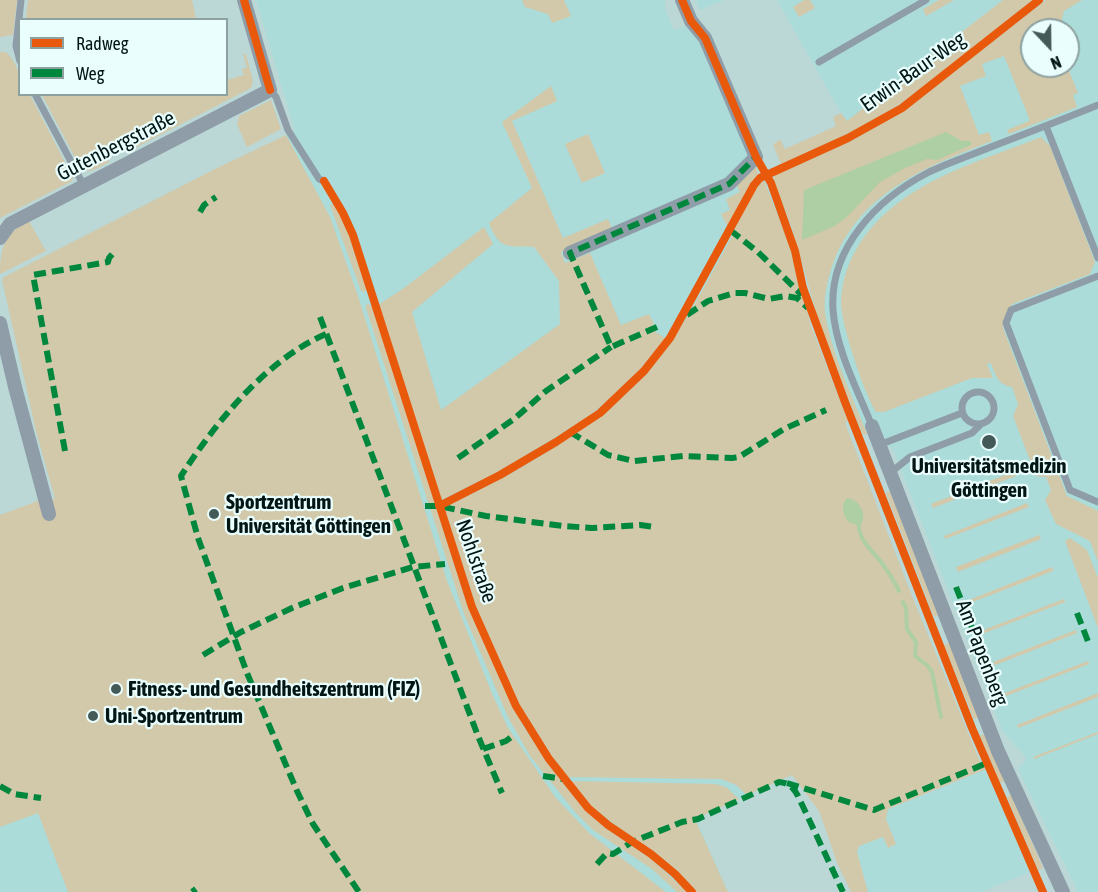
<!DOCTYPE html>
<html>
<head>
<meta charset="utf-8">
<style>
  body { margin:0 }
  #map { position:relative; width:1098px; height:892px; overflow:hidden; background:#bbd8d7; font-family:"Asap Condensed",sans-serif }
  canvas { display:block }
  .legend { position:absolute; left:18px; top:18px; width:210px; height:78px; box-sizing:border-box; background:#e9fefd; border:2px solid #8da1a0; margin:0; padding:8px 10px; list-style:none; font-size:18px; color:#021615 }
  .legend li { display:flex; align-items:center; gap:12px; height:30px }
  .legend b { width:30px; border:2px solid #8da1a0 }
  .north { position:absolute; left:1020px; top:18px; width:60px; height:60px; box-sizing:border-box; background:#e9fefd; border:2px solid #8da1a0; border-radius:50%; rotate:158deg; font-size:16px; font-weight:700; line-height:24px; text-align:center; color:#021615 }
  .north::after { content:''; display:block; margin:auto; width:21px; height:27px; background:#435a59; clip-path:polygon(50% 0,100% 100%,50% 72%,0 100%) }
</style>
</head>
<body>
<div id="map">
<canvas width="1098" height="892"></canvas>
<ul class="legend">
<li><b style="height:8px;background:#e8590c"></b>Radweg</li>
<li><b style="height:8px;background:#00873e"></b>Weg</li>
</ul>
<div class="north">N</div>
</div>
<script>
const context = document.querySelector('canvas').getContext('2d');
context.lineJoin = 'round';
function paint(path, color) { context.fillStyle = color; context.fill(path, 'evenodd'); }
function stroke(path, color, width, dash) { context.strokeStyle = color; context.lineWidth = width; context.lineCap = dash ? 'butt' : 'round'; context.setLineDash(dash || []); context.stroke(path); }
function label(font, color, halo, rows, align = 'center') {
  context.font = font + ' "Asap Condensed",sans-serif'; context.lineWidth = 4.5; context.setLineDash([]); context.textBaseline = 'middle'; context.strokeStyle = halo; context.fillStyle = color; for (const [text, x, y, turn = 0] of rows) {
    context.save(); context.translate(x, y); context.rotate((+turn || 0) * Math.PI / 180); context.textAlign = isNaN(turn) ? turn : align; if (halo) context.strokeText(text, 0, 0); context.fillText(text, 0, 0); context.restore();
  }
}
paint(new Path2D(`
  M256,0H665V9L674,30L686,26L698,41L745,148L758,170L755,178L764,181L777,210L787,238L811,326L848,421L845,423L911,594L980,762L792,775L696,818L728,892H0V515L40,500L55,499L36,431L2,280L4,277L211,171L221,170L235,160L295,131Z
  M696,0H724L700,10Z
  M777,0H1003L847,121L841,113Z
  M1046,0H1098V892H1078L1019,771V768L1027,759L1003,732L893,449L867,434L862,433L820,325L792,228L774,182V176L853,140L903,111ZM1032,30H1068V66H1032Z
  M986,769L1030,872L981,892H868L857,853L868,818Z`), '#abdcda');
paint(new Path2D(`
  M0,0H17L13,35L0,37Z
  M28,0H192L196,19H26Z
  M522,0H564L571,16L552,23L548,14L525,7Z
  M804,0H810L815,8L799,17L793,7Z
  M939,0H954L926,16L923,9Z
  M1003,0H1032C988,36 944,77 895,107C859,130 819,147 781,164L773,145L780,139L785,149L836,126L833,117L841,113L847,121Z
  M1046,0H1082L1064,11L1059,30H1032V66H1067L1078,93L1073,95L1077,107L1009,134L1007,130L1029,121V118L1004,56L982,64L986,76L960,86L979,135L989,132L992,141C928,166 864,190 835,258C829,274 823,295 825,312C830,350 853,397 867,434L865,435L862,433L820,325L792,228L774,182V176L853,140L903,111Z
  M0,52H6C19,65 20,77 20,94L30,95L73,178L72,181L0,218Z
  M243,54H246L253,81L251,88L133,149L129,141L105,152L109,162C100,166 89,176 80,167L42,95L226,94L227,80L244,75L242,69L247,68Z
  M551,86L557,101L512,121L563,238L608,219L613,230L561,252L565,263L590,253L621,325L649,314L654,324L652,326L654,331L666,339L645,365L615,395L585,419L498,472L443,499L440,498L378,305L404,288L484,227L493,244L412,312L441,410L560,324L559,281L534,247C508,246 499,250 489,223L532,188L502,122Z
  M271,100L281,129L247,147L237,124L239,116Z
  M588,134L605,173L582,183L565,144Z
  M286,135L330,217L358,296L447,581L493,696L508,728L555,797L589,833L666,892H68L38,813L0,827V515L40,500L55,499L36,431L2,280L4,277L211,171Z
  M1041,137L1050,146L1095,262L1090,274L1012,304L1003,328L1067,496L1098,511V562L1090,541L1056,524L1045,500L1051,490L1046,477L1036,476L1013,416L1018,404L1012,387C998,385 995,375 991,363L987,364L993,378H972L884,412H876C866,396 857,368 851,349C847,335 842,319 841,304C841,284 847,265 857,248C896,183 974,164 1041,137Z
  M755,164L758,174L728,227L721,214L730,210L726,199L740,192L736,184Z
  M764,181L787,238L811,326L848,421L845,423L912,596L980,762L986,769L888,809L886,819L896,844L888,848L883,837L859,846L857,852L868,892H851L838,865L819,811L792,775L747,795L736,785L721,779L565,777C526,724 494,663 472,601C462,572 454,542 444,513L447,506C540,461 630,410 685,320C701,294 716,266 730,240C738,223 749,191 764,181Z
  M336,204L348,230L368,287L364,292L361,291L330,205Z
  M29,221L46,251L0,274C0,249 4,233 29,221Z
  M368,304L374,308L468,607L523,726L562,782L583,806L609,830L647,855L687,892H677L652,869L593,830L576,813L530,756L508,717L464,614L366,308V305Z
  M1015,471L1016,476L933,508L931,504Z
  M890,491L938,615L934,617L886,493Z
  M1027,503L1029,507L945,539L944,536Z
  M1039,535L1041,539L958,572L956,567Z
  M1070,538L1087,550L1098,578V628L1065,541Z
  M1052,567L1053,571L970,603L969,600Z
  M1064,599L1065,602L982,634L981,631Z
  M1076,630L1077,633L998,664L994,665L993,662Z
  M949,643L978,718L974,719L944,645Z
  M1088,661L1089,664L1006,696L1005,693Z
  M1098,693V697L1018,728L1017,725Z
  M1098,732V734L1034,759L1033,757Z
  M984,734L1005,781L1000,783L980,736Z
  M569,781L715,784L726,787L739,799L695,819L728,892H695L667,864L590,806Z
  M1011,795L1043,868L1038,870L1007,797Z`), '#d2c8aa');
paint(new Path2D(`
  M946,132L962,141H971V145L937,160L927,159L905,168L880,182L848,216L835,226L802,240L804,190Z
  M847,498C858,499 867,512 862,523L858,525L848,522C843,514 840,505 847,498Z`), '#aecfa4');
stroke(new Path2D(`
  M859,521C857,539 871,549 881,562C888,571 894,581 899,591
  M903,602L906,608L907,629L916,642L915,656L928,666L932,672L941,717`), '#aecfa4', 4);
stroke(new Path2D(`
  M20,61L16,46L21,0
  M819,62L926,0
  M270,90L276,97L288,130L319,179L324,181
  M35,94L84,186
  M1046,126L1098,258
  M1098,276L1011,310L1006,323L1070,490L1098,502
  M962 408a16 16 0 1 1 32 0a16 16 0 1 1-32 0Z
  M872,426C857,389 836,349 833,310C829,248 877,199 929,172C950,162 974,154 996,145C1030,132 1064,119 1098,105
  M879,445L962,413
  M890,473L910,457L972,433L981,424`), '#8f9da8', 7);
stroke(new Path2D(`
  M0,238L10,224L270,90L244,0
  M570,253L729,184L756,157L705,38L691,21L682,0
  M0,323L15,387L49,514
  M872,426L998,751L1063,892`), '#8f9da8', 14);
stroke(new Path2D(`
  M200,212L204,205L216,197
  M730,230L758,252L802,295
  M687,315L708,301L734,293H745L769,299L785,296L797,298L808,308
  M320,317L478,736L502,793
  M657,327L611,347L570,253L729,184L756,157L754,153
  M326,334C266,360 216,422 181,476L198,538L247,673L297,791L313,824L359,892
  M570,432L608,455L634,461L683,456L732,458L739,457L784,429L826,410
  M65,451L33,275L108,262L109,258L115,251
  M458,458L514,419L546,391L611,347
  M425,506H439L486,516L563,526L592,528L640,525L654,527
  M956,587L993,681
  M1077,613L1089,644
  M203,655L241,632L292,608L343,588L413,567L445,564
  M483,749L506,741L515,734
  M543,776L563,779
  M787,783L874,810L987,763
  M0,786L14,794L41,798
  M597,864L607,853L613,854L632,842L682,822L698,819L779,782C789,783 793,787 798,796L843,892
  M192,892L196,889`), '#00873e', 6, [12, 6]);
stroke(new Path2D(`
  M244,0L270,90
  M682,0L691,21L705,38L756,157L771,183L795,251L803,288L845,402L972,728L1043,892
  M324,181L343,213L353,235L472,607L516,706L549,759L588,808L608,825L651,854L675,874L692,892
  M439,506L500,475L556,442L600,413L644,371L670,338L754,185L760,178L848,138L902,108L1039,0`), '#e8590c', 8);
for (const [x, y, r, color] of [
  [989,442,8,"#435a59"],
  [214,514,6,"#435a59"],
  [116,689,6,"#435a59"],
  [93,716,6,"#435a59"]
]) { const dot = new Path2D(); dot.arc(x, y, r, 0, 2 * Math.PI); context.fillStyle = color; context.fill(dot); stroke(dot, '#e9fefd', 2); }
label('21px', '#021615', '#e9fefd', [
  ["Erwin-Baur-Weg",913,72,-35],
  ["Gutenbergstraße",116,146,-27],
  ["Nohlstraße",476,561,71],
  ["Am Papenberg",982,653,69]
]);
label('bold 21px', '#021615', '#e9fefd', [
  ["Universitätsmedizin",989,466,"center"],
  ["Göttingen",989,490,"center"],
  ["Sportzentrum",226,502],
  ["Universität Göttingen",226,526],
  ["Fitness- und Gesundheitszentrum (FIZ)",128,689],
  ["Uni-Sportzentrum",105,716]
], 'left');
</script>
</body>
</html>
